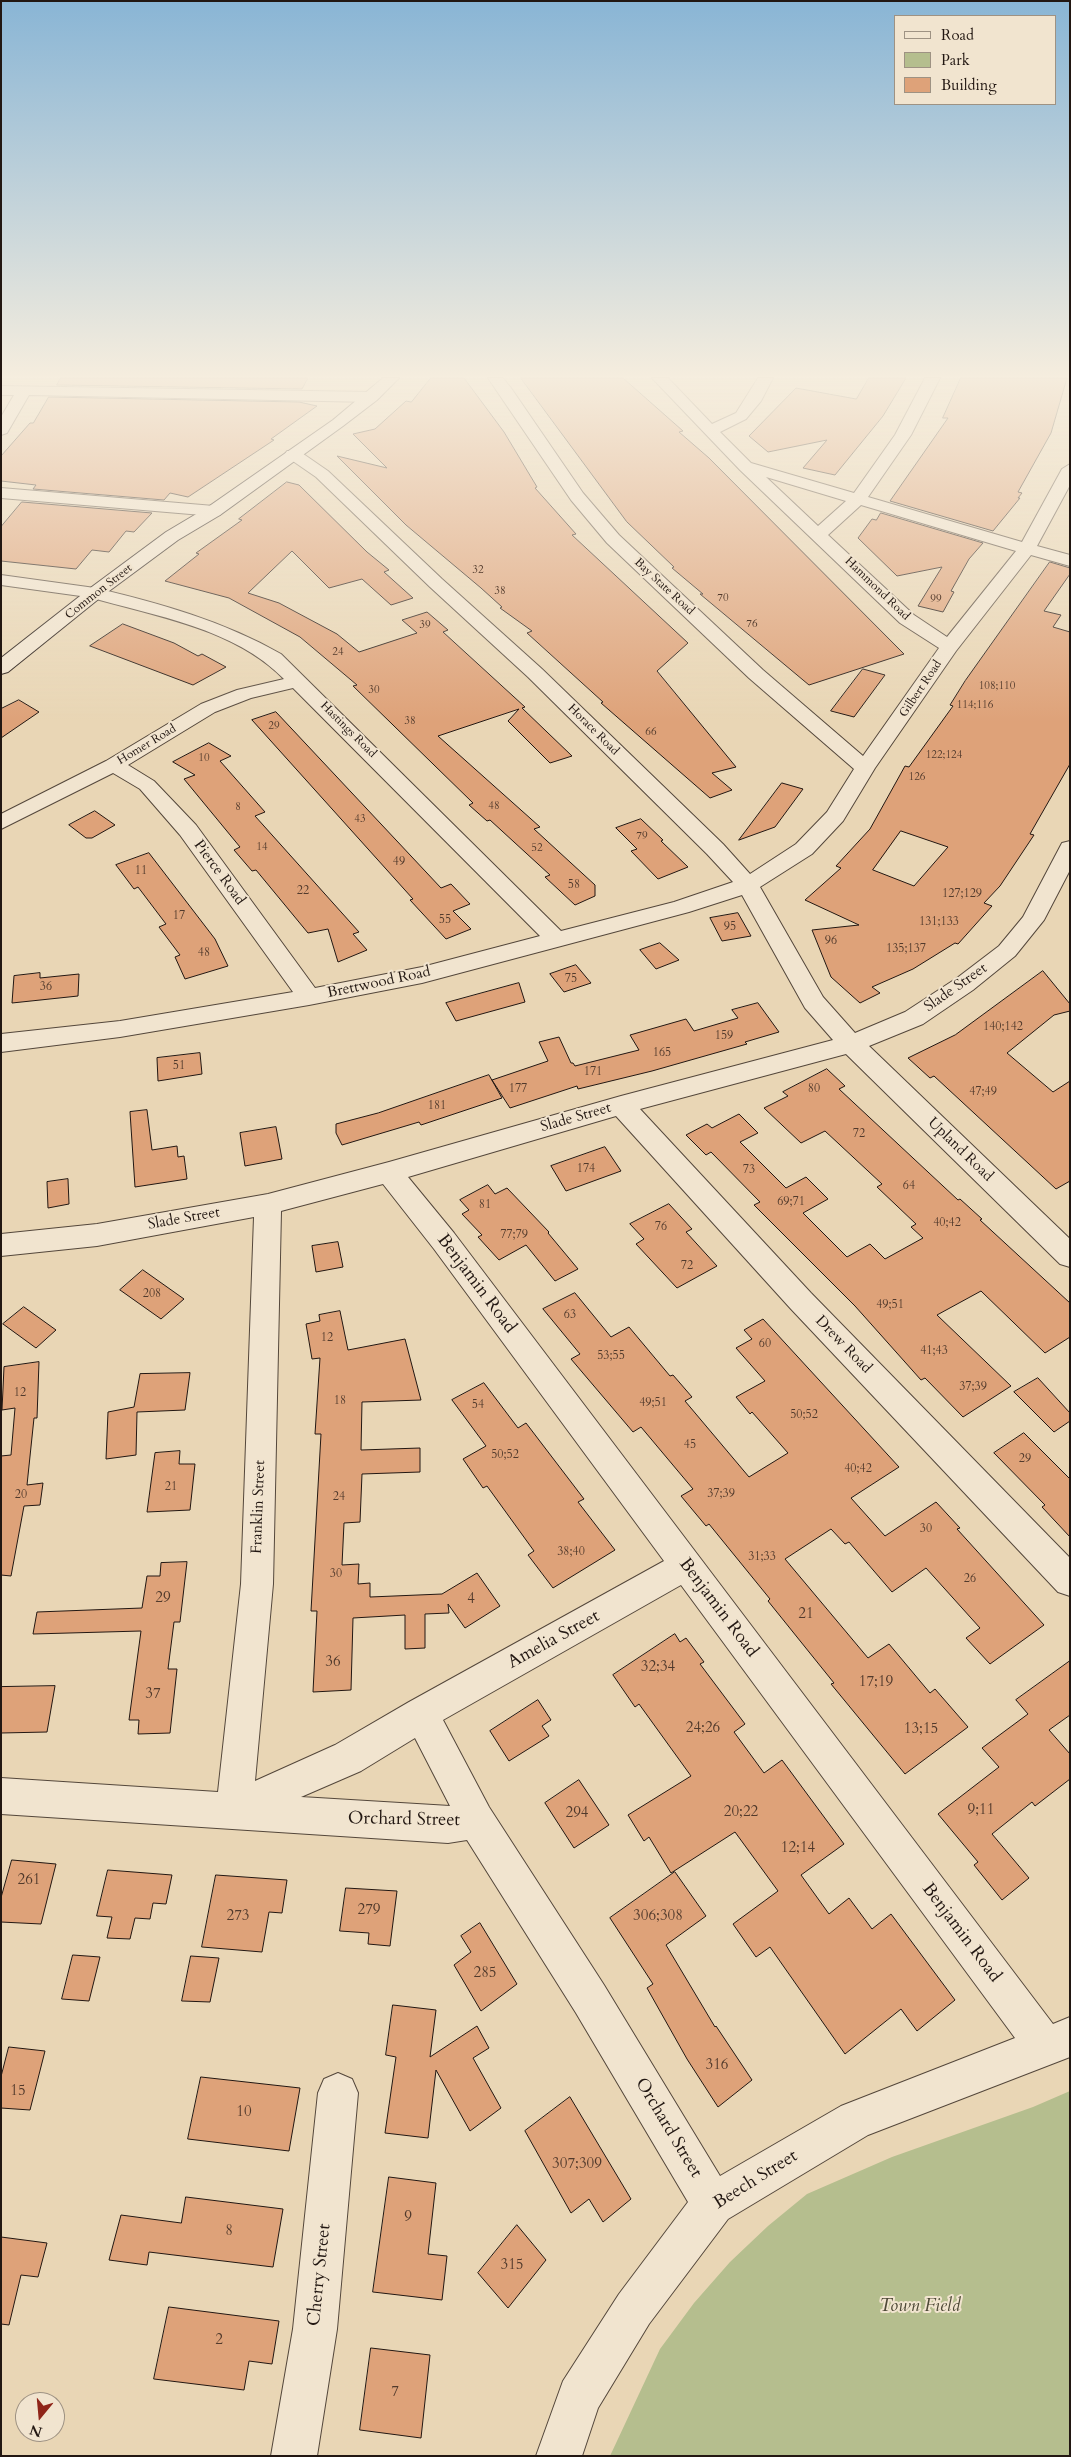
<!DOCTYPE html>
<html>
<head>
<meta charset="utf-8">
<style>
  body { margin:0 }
  #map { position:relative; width:1071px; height:2457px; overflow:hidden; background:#e9d6b5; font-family:Cardo,serif }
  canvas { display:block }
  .frame { position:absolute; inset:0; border:2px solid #221712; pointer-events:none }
  .legend { position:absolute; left:894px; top:15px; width:162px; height:90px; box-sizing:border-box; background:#f1e4cf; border:1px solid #9e9283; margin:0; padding:6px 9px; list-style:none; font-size:15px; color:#221712 }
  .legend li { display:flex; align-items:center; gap:10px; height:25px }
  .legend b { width:25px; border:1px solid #9e9283 }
  .north { position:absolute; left:15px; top:2392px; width:50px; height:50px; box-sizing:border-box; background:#f1e4cf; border:1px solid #9e9283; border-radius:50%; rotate:197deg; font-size:14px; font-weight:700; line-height:20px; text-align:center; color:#221712 }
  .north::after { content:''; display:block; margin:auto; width:18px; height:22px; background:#8f2418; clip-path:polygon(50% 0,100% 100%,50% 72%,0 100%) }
</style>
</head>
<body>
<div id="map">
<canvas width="1071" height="2457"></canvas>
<div class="frame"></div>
<ul class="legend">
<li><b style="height:6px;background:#f1e4cf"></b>Road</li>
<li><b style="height:14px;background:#b5be8e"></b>Park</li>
<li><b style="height:14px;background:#dea279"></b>Building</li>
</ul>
<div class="north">N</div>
</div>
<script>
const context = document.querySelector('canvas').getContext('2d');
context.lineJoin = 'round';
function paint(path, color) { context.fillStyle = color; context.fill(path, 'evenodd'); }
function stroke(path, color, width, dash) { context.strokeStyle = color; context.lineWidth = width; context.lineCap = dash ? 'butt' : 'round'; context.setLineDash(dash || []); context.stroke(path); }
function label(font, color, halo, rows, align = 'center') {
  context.font = font + ' Cardo,serif'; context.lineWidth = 4; context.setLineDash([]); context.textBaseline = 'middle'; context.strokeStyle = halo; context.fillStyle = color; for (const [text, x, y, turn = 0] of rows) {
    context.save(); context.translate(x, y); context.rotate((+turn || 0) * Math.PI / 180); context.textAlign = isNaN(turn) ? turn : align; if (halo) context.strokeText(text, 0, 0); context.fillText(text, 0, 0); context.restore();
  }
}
paint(new Path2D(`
  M1070,2091V2456H610L660,2349L694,2303L730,2262L768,2226L807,2194L892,2157L1033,2107Z`), '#b5be8e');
const building = new Path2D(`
  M61,378H308L302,389L57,385Z
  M431,378H464L504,432L537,487L535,488L576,534L572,535L688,643L657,671L736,767L712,773L732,790L710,798L601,703L603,702L527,633L532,631L500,608L502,607L481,588L406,525L337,456L387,468L353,434L375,429L406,401L411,402Z
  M521,378H623L683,431L679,432L709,458L904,654L809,685L700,594H703L672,568L674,567L627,522Z
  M869,378H906L883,416L835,475L803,468L827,440L768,452L749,436L796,388L856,399Z
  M961,378H1067L1051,433L1018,492L1022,493L1018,498H1020L993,531L890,501L948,418H943Z
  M49,397L299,402L317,406L271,439L274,440L188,497L170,493L164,500L33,489L36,485L1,481V456L30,423H33Z
  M287,482L299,485L367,552L389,570L384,572L413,598L391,605L362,579L329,588L292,551L248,593L279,603L337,634L359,652L417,633L402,620L427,612L448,630L443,632L525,707L522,708L572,756L550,763L508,721L519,709L438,736L540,827L534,829L595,885V896L575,905L545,877L550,875L490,820L487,821L469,805L473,803L353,686L357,685L300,637L229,598L165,581L199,554L196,553L242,520L239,519Z
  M22,502L152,513L134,532L126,531L109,552L92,550L76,569L1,561V527Z
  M881,513L983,543L969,559L951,591L954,592L943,612L918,606L942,567L897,576L858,538L872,519L876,520Z
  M1050,562L1070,568V574L1044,611L1061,615L1053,627L1070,632V764L1030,834L1034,835L1000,886L984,903L992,906L958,944L955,943L913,969L872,987L880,993L860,1003L831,977L812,930L859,925L805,900L841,868L836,866L870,829L905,766L909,767L953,706L950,705L965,681ZM901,831L948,847L914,886L873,870Z
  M123,624L174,643L198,656L202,654L226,667L193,685L90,646Z
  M863,669L885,675L854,717L831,711Z
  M19,700L39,712L1,738V709Z
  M276,712L441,888L451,884L470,904L453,911L471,929L446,939L410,900L413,899L252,720Z
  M209,743L231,756L220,761L265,812L255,816L359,932L353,934L367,950L338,962L328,929L308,933L256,870L252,871L234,850L240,847L184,779L195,775L173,762Z
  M782,783L803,789L775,827L739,840Z
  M95,811L115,825L92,838H86L69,825Z
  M641,819L663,840L661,841L688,867L658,879L631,851L637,849L616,828Z
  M149,853L215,939L228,966L185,979L175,957L180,955L159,927L166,924L138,887L134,889L116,865Z
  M738,913L751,936L722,941L710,918Z
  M660,943L679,960L656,969L640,950Z
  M576,965L591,983L564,992L550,974Z
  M1043,971L1070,1004V1011L1054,1015L1007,1053L1053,1092L1070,1081V1181L1056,1189L934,1076L930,1078L908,1058L955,1035Z
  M40,973V978L79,974L78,996L12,1003L14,976Z
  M519,983L525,1002L456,1021L446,1003Z
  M758,1003L779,1032L745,1042L747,1044L652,1071L578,1089L577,1086L510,1108L492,1080L548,1061L539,1042L559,1037L571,1063H573L575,1066L639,1050L630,1035L686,1019L694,1031L738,1018L732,1010Z
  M200,1053L202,1074L158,1081L157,1058Z
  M827,1069L845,1086L839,1089L958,1200L960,1199L982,1219L980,1220L1070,1303V1337L1045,1353L981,1291L937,1315L1011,1386L963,1417L925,1378L921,1380L855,1306L754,1205L760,1202L711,1152L706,1155L686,1135L707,1124L712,1128L739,1114L758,1133L740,1142L786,1188L806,1177L828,1199L803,1213L847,1257L870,1244L885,1259L923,1238L911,1227L916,1224L877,1187L882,1184L825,1131L801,1143L764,1108L788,1096L783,1092Z
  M489,1075L502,1098L421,1125L419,1122L342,1145L336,1133V1124L378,1113Z
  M147,1110L152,1150L177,1146L178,1157L184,1156L187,1179L135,1187L130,1112Z
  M276,1127L282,1159L245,1166L240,1133Z
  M605,1147L621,1171L566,1191L551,1166Z
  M68,1179L69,1204L48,1208L47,1182Z
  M488,1185L495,1194L507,1188L549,1232L548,1233L578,1269L555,1281L526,1245L499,1260L478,1237L482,1235L462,1214L469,1210L460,1200Z
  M669,1204L692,1229L686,1232L717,1266L677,1288L636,1244L644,1239L630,1224Z
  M338,1242L343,1267L316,1272L312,1246Z
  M143,1270L184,1299L161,1319L120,1290Z
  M575,1293L611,1337L629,1327L670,1376L673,1375L692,1397L685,1401L749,1477L788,1453L752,1412L750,1414L736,1397L765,1381L736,1348L752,1339L744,1330L763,1319L899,1467L851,1498L885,1536L936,1502L960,1528L957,1529L1044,1625L990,1664L966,1638L980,1628L926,1568L892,1592L849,1542L845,1544L831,1529L785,1559L868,1658L889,1644L930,1693L935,1689L968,1727L905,1774L831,1684L834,1683L768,1601L770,1599L709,1524L706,1526L681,1496L693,1489L641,1427L633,1432L571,1359L580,1354L543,1309Z
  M24,1307L56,1330L36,1348L3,1324Z
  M340,1311L348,1350L405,1339L421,1400L362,1402L361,1450L420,1448V1472L362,1474L360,1522L344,1523L342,1565L359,1564L358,1584L370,1583V1597L442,1594L477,1573L500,1606L465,1628L448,1604L449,1613L425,1614V1648L405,1649V1615L353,1618L351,1690L313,1692L317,1611H311L321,1434H315L320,1358L312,1359L306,1324L320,1321L319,1315Z
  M39,1362L37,1418H34L27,1485L43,1483L40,1505L24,1506L11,1576L1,1575V1456L11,1455L15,1408L2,1410L4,1367Z
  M190,1373L185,1410L137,1412L136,1455L106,1459L108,1412L134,1407L140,1374Z
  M1038,1378L1070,1413V1421L1054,1432L1014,1392Z
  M484,1383L518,1428L526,1423L584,1499L578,1502L615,1550L553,1588L528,1555L534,1551L487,1486L483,1488L463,1459L486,1446L452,1400Z
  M1024,1433L1070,1479V1537L1042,1507L1045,1505L994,1453Z
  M180,1451L179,1464H195L190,1510L147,1512L155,1453Z
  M187,1562L180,1622H174L168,1669H177L170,1733L138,1734L139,1720H129L141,1631L33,1634L37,1612L142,1608L147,1576H160L161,1563Z
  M675,1634L680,1642L686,1638L704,1662L700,1664L745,1724L734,1732L764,1773L782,1760L844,1844L801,1875L829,1914L849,1898L872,1929L891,1914L955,2000L917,2031L901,2009L845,2054L770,1947L756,1957L733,1924L778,1891L735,1832L671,1873L649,1837L644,1841L628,1815L691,1776L639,1704L635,1707L613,1675Z
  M1070,1661V1715L1049,1730L1070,1754V1779L1035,1806L1032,1802L992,1834L1029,1878L1002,1900L974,1865L978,1862L938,1814L999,1767L982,1748L1028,1714L1016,1700Z
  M55,1686L47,1732L1,1733V1687Z
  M538,1700L551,1720L542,1726L549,1736L509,1761L490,1731Z
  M579,1780L609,1825L574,1848L545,1803Z
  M12,1860L56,1864L41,1924L1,1922V1898Z
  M108,1870L172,1875L166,1904L153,1903L150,1919L135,1918L130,1939L107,1938L112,1917L97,1916Z
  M675,1872L706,1916L666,1945L715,2027L716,2026L752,2080L718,2107L687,2059L647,1988L653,1984L610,1918Z
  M216,1875L287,1880L282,1913L269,1912L262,1952L202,1947Z
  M346,1888L397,1891L390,1946L368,1944L369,1933L340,1931Z
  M480,1923L517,1984L481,2011L454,1965L471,1952L461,1936Z
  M73,1955L100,1957L89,2001L62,1999Z
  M191,1956L219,1958L210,2002L182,2001Z
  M393,2005L436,2010L430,2057L477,2026L489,2048L473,2058L501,2108L470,2131L436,2070L428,2138L385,2133L396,2057L386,2055Z
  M9,2047L45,2051L30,2110L1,2108V2077Z
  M201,2077L300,2088L289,2151L188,2139Z
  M570,2097L631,2199L603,2222L589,2199L571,2213L525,2131Z
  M389,2177L436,2183L428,2254L447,2256L442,2300L373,2292Z
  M186,2197L283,2209L273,2267L149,2252L147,2265L109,2260L121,2215L181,2223Z
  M517,2225L546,2260L508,2308L478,2273Z
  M1,2237L47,2243L38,2277L21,2275L9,2325L1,2324Z
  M169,2307L279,2321L272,2364L249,2361L244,2390L154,2379Z
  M371,2348L430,2355L421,2438L360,2430Z`);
paint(building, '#dea279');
stroke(building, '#221712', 1);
const minor = new Path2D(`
  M488,378H503L511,388L583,493L619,535L763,670L863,756L939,648L900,623L740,470L652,378H668L712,424L736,413L758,378H773L761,401L746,419L720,432L751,463L854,493L895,435L925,378H940L911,435L868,497L1022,542L1062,469L1070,464V485L1037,546L1070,555V566L1031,555L956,651L875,768L843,821L812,854L760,887L823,997L855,1033L905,1012L957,978L999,946L1023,917L1062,843L1070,841V870L1044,920L1015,956L973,990L923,1024L869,1046L1070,1239V1267L1060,1264L846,1054L640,1109L811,1293L1070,1558V1596L1058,1592L791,1309L616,1116L408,1177L454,1233L1053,2024L1070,2017V2057L868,2135L728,2219L649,2324L598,2408L582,2456H536L563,2381L619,2294L688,2202L576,2013L467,1840L448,1843L1,1814V1778L218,1792L241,1584L254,1217L97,1246L1,1256V1234L97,1224L268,1194L389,1162L621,1096L833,1040L805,1008L742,895L689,912L422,983L309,1005L120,1037L1,1052V1034L120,1021L293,992L180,835L140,789L113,773L1,829V814L106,761L201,704L237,690L284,679C234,628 155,616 89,597L86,593L89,589L95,588C159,603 223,621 281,654L561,931L674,902L733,882L707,854L528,677L430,587L316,477L287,457L285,454L287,451H299L328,471L442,579L542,669L723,844L750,874L796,844L827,812L854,769L749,678L607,543L571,500ZM766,477L846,501L818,526ZM861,505L1016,551L947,637L914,615L828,535ZM293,688L540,936L422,967L315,988L196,825L154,781L128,765L215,712L251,698ZM383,1184L434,1249L664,1561L409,1702L335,1745L255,1781L273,1584L281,1211ZM681,1585L1015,2038L841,2106L720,2176L604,1985L489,1807L443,1720ZM415,1738L450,1806L301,1797L361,1771Z
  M1,386L372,392L380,397L372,402L29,395L7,433L1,435V417L14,395H1Z
  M1,488L214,506L220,507L222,511L220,515L214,516L1,498Z
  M338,2073L352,2079L358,2093L337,2329L317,2456H271L293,2329L318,2093L324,2079Z`);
const tertiary = new Path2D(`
  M1,575L95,588L101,589L104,593L101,597L95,598L1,585Z`);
const secondary = new Path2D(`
  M383,378H399L377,400L343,426L220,515L178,540L101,597L8,672L1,674V658L89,589L166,532L208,507L333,420Z`);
stroke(minor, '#54473b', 2);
stroke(tertiary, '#54473b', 2);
stroke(secondary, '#221712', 2);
paint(minor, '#f1e4cf');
paint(tertiary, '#f1e4cf');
paint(secondary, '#f1e4cf');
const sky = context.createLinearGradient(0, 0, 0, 722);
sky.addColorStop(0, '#89b5d5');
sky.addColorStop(0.52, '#f5edde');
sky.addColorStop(1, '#f5edde00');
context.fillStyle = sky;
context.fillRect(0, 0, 1071, 722);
label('11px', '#513a2c', null, [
  ["32",478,570],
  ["38",500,591],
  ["70",723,598],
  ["99",936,599],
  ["76",752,624],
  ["39",425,625],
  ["24",338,652],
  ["108;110",997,686],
  ["30",374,690],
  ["114;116",975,705],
  ["38",410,721],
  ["29",274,726],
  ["66",651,732],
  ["122;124",944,755],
  ["10",204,758],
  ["126",917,777],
  ["48",494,806],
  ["8",238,807],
  ["43",360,819],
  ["79",642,836],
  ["14",262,847],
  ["52",537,848]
]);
label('12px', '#221712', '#f1e4cf', [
  ["Bay State Road",664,587,43],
  ["Hammond Road",877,589,44],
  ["Common Street",99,592,-38],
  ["Gilbert Road",921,689,-56],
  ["Hastings Road",348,730,45],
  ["Horace Road",593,730,45],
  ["Homer Road",147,745,-31]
]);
label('12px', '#513a2c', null, [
  ["49",399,862],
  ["11",141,871],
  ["58",574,885],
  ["22",303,891],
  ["127;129",962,894],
  ["17",179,916],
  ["55",445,920],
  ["131;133",939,922],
  ["95",730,927],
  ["96",831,941],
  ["135;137",906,949],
  ["48",204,953],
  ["75",571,979],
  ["36",46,987],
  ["140;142",1003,1027],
  ["159",724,1036],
  ["165",662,1053],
  ["51",179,1066],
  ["171",593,1072],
  ["177",518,1089],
  ["80",814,1089],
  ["47;49",983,1092],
  ["181",437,1106],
  ["72",859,1134],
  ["174",586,1169],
  ["73",749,1170],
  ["64",909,1186],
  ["69;71",791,1202],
  ["81",485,1205],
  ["40;42",947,1223],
  ["76",661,1227],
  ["77;79",514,1235],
  ["72",687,1266],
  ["208",152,1294],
  ["49;51",890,1305],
  ["63",570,1315],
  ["12",327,1338],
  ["60",765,1344],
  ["41;43",934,1351],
  ["53;55",611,1356],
  ["37;39",973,1387],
  ["12",20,1393],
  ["18",340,1401],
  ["49;51",653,1403],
  ["54",478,1405],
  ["50;52",804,1415],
  ["45",690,1445],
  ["50;52",505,1455],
  ["29",1025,1459],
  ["40;42",858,1469],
  ["21",171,1487],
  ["37;39",721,1494],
  ["20",21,1495],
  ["24",339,1497],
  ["30",926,1529],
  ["38;40",571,1552],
  ["31;33",762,1557],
  ["30",336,1574],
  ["26",970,1579]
]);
label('15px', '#221712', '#f1e4cf', [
  ["Pierce Road",219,873,54],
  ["Brettwood Road",379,983,-12],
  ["Slade Street",956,988,-35],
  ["Slade Street",576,1118,-16],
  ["Upland Road",960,1150,44],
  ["Slade Street",184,1219,-10],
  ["Drew Road",843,1345,46],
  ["Franklin Street",259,1507,-88]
]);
label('15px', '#513a2c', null, [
  ["29",163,1599],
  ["4",471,1600],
  ["21",806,1615],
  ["36",333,1663],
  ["32;34",658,1668],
  ["17;19",876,1683],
  ["37",153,1695],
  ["24;26",703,1729],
  ["13;15",921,1730],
  ["9;11",981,1811],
  ["20;22",741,1813],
  ["294",577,1814],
  ["12;14",798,1849],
  ["261",29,1881],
  ["279",369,1911],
  ["273",238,1917],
  ["306;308",658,1917],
  ["285",485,1974],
  ["316",717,2066],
  ["15",18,2092],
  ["10",244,2113],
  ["307;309",577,2165],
  ["9",408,2218],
  ["8",229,2232],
  ["315",512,2266],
  ["2",219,2341],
  ["7",395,2393]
]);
label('18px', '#221712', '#f1e4cf', [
  ["Benjamin Road",476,1284,53],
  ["Benjamin Road",718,1608,53],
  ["Amelia Street",554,1640,-29],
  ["Orchard Street",404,1820,1],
  ["Benjamin Road",961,1933,53],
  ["Orchard Street",668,2128,59],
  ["Beech Street",756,2180,-32],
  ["Cherry Street",320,2275,-84]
]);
label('italic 18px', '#4e4937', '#f1e4cf', [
  ["Town Field",920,2307]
]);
</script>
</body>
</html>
